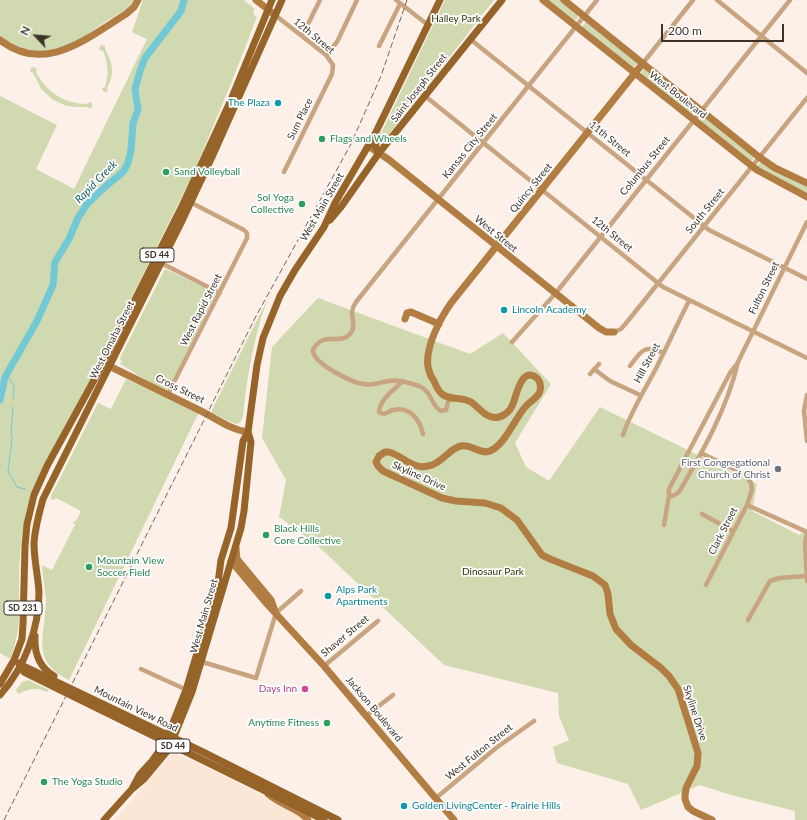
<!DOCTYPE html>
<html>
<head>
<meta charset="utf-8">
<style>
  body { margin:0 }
  #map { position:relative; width:807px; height:820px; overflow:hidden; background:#fcf0e8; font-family:Lato,sans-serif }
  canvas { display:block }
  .north { position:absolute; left:16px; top:16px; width:40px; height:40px; -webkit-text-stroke:3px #fff; paint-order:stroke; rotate:296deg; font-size:11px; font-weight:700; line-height:16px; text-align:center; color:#3d3229 }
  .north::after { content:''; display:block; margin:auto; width:14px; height:18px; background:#3d3229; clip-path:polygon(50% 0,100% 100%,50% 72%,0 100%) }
  .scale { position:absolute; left:661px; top:24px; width:123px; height:18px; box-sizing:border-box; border:2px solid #3d3229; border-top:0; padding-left:5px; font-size:12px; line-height:14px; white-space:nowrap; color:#3d3229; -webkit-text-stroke:3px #fff; paint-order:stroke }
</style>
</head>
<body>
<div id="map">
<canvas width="807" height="820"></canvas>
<div class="north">N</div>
<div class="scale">200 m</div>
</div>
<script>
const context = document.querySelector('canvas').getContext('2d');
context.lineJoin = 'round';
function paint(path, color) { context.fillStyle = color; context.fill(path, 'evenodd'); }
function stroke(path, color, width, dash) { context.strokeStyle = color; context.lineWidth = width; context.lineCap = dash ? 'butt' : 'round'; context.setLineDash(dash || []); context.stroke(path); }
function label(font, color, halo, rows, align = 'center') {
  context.font = font + ' Lato,sans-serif'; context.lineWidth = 3.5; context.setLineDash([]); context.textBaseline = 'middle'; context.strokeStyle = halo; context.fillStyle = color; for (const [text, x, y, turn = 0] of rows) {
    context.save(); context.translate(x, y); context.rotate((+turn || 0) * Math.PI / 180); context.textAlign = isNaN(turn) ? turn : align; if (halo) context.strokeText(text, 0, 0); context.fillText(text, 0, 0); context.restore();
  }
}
paint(new Path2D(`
  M174,752L261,794L268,800L300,815L303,820H114Z`), '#fce7d6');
paint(new Path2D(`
  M0,0H134C127,11 116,15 105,22C94,29 82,40 69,46C45,56 21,51 0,37Z
  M143,0H244L255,9L253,11L255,16L257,17L230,86L194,172L28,505C21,532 19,559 19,586C19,615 21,631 10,659L0,653V96L57,125L36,169L74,189L147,39L132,32Z
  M445,0H494L379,147L376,144Z
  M547,0H561L577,13L578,18L575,20H572Z
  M586,22L637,63L635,66L633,67L582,27L583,25Z
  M102,45L105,46C105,51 106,51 108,55C114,66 113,78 107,88L108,91L105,92L103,91L102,88L105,87C109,75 108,64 104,53L103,51L99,50L100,46Z
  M33,67L37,69L36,72C46,92 65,104 87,104L90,102L92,103V107L90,109L87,107H77L67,106L53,100L42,90L33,73L30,71L31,68Z
  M643,69H645L695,109L694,113L689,114L641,74Z
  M701,116H704L754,156L753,160L748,161L700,121Z
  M761,162L807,185V194L766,174L757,166Z
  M165,269L212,291L215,295L169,388L166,390C149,384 135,372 120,364V363H122L120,358Z
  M282,274C274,289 264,305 260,322C251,354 246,385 243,417L240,423L235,424L212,413V410L261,312Z
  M318,298L470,354L503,333L551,384L515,443L526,467L549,481L600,407L757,484L752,511L799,535L807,529V820H795V811L731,795L700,785L641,810L628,784L557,763L553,747L569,740L559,716L558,693L444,665L317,545L279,517L286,480L262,438L272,347Z
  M126,379L199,412L69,680C30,661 45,635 46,602C46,589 42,577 42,565L52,570L75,525L73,522L76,521L81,511L56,498L54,500L51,499V496L98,403L111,409Z
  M28,680L49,690L47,692C36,687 29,689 18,694L16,690L22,682Z`), '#d0d9b0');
stroke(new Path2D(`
  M7,374L14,387L13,399
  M13,407L11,432L12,438L8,472L17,487L25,489`), '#72c8d4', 1);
stroke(new Path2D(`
  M0,400L5,377L37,321L53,285L55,262L69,239L78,218L87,204L106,186L123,172L128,163L131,150L133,123L138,110L135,89L140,71L145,58L181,11L184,0`), '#72c8d4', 7);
stroke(new Path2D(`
  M396,0L428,25
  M717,0L807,73
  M275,15L326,55L333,65L332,74L284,172
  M302,36L320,0
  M470,39L709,230L807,279
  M379,46L400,4
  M326,55L337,42L357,0
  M643,63L693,0
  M425,96L663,287L807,358
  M161,263L220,293
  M614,332L621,329L627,322L807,98
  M512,342L555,294L790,0
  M630,366C641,351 644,344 663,353
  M594,369L610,381L640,395
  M590,374L599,364
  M403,381C394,390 380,399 379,412C385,416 387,412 393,410C410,406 420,420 423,434
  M168,394L247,238V233L244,230L190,202
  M807,395L804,411L807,441
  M449,398L446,410L441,411C430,405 433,392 419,386C410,383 399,379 389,381C381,382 372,386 364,384C352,383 312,363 313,350C323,330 339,346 350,334C359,324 346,316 356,302L597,0
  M623,435C630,414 641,396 652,376C665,352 676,326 689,301
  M701,453L746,475L751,483L752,490L747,505L706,585
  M669,495L673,496L679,492C703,451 727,409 738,362L807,222
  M747,505L807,532
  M702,514L733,531
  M664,525L669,495V489L730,373L737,364
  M807,534L805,542L807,581
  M748,620L770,581L779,578L807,576
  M199,661L256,678L276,613L301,591
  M324,666L378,621
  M141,669L189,691
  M366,716L393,695
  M436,798L496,748L534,721`), '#c8a480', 4.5);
stroke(new Path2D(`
  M256,0L275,15
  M543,0L757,170L807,197
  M564,0L759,157L775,168L807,183
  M0,40C45,75 87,38 126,14L134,7L138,0
  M643,63L451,303C440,319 425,347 428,367C429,372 431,377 434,381C436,386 438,391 442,394C450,401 462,396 471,402C479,407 486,420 499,417C504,416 510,411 512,406C516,399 521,363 538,379C540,382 541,387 540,391C538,398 530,401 526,406C515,418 505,445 490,451C480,455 472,444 461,446C448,449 442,464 428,466C413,470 403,456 389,452H385L379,456L376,462L378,466L383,471L442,498L456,501L485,503L501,508L517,520L542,555L550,559L593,576L605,585L608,594L610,614L616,629L631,645L661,668L669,676L678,689L698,753L697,766L686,788L685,796V799L688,807L693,811L712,820
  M368,146L388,159L599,328L606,332H614
  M405,319L407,313L411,312L439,324
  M105,364C137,380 169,395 201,411C217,419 231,430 248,432
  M236,548L237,559L271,600L275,611
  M231,561L267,604L324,666L454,820
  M268,794C280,805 299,808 308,820`), '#b17d43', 7);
stroke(new Path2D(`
  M378,136L375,146L379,153
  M330,220L341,207L379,153L502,0
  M35,636C34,653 39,667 54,676
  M19,663L24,672L32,676L324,820
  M19,664L203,752L338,820
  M0,684L14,660L22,639L23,624L25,546L27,524L34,495L47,466L99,371L183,204L230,102L272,0
  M0,695C25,667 39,629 39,592C38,576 34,560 34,543C35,528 39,513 43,499L181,223L212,157L282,0
  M132,789L144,779L169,749L192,692L241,528L244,511L251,442L248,432L257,365L263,338L280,296L295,270L324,227L335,203L375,134L440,0
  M104,820L132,789L140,774L152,761L162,747L170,730L186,690L218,583L221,560L231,528L243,441L248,432`), '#966429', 7);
stroke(new Path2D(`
  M4,820L255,318L351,144L381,76L407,0`), '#70655c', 1, [6, 3]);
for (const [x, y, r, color] of [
  [278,103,4,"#0f9aa8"],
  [322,139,4,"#2e9e5b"],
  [166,172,4,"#2e9e5b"],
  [302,204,4,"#2e9e5b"],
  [504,310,4,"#0f9aa8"],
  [778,469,4,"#6b7280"],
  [266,535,4,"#2e9e5b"],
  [89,567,4,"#2e9e5b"],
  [328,596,4,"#0f9aa8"],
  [305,689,4,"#d1479c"],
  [327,723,4,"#2e9e5b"],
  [44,782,4,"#2e9e5b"],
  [404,806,4,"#0f9aa8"]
]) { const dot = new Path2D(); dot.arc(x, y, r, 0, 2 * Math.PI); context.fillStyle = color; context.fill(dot); stroke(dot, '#fff', 1.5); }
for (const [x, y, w] of [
  [157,255,34],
  [23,608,38],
  [173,746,34]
]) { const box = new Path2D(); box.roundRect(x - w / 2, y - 7, w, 14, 3); context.fillStyle = '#fff'; context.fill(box); stroke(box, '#3d3229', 1); }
label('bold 9px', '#3d3229', null, [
  ["SD 44",157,255],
  ["SD 231",23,608],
  ["SD 44",173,746]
]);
label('10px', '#2f3705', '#fff', [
  ["Halley Park",456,19],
  ["Dinosaur Park",493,572]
]);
label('10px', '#3d3229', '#fff', [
  ["12th Street",314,36,40],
  ["Saint Joseph Street",419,88,-52],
  ["West Boulevard",678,95,38],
  ["Sum Place",300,119,-64],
  ["11th Street",610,139,39],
  ["Kansas City Street",470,146,-51],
  ["Columbus Street",645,166,-51],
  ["Quincy Street",531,188,-51],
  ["West Main Street",322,207,-60],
  ["South Street",705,211,-51],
  ["West Street",496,234,39],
  ["12th Street",612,234,39],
  ["Fulton Street",764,288,-64],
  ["West Rapid Street",201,310,-63],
  ["West Omaha Street",112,340,-63],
  ["Hill Street",647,363,-62],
  ["Cross Street",180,389,26],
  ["Skyline Drive",419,476,24],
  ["Clark Street",723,531,-63],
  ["West Main Street",204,616,-74],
  ["Shaver Street",345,636,-40],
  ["Mountain View Road",136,709,26],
  ["Jackson Boulevard",374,709,50],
  ["Skyline Drive",695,713,72],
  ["West Fulton Street",479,752,-39]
]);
label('10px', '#0d838f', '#fff', [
  ["The Plaza",270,103,"right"],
  ["Lincoln Academy",512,310],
  ["Alps Park",336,590],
  ["Apartments",336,602],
  ["Golden LivingCenter - Prairie Hills",412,806]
], 'left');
label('10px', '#27864d', '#fff', [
  ["Flags and Wheels",330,139],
  ["Sand Volleyball",174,172],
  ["Sol Yoga",294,198,"right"],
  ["Collective",294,210,"right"],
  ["Black Hills",274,529],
  ["Core Collective",274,541],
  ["Mountain View",97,561],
  ["Soccer Field",97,573],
  ["Anytime Fitness",319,723,"right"],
  ["The Yoga Studio",52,782]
], 'left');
label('10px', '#5b616d', '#fff', [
  ["First Congregational",770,463],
  ["Church of Christ",770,475]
], 'right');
label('10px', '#b23c85', '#fff', [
  ["Days Inn",297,689]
], 'right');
label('italic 11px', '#145d66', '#fff', [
  ["Rapid Creek",96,182,-46]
]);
</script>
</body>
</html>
